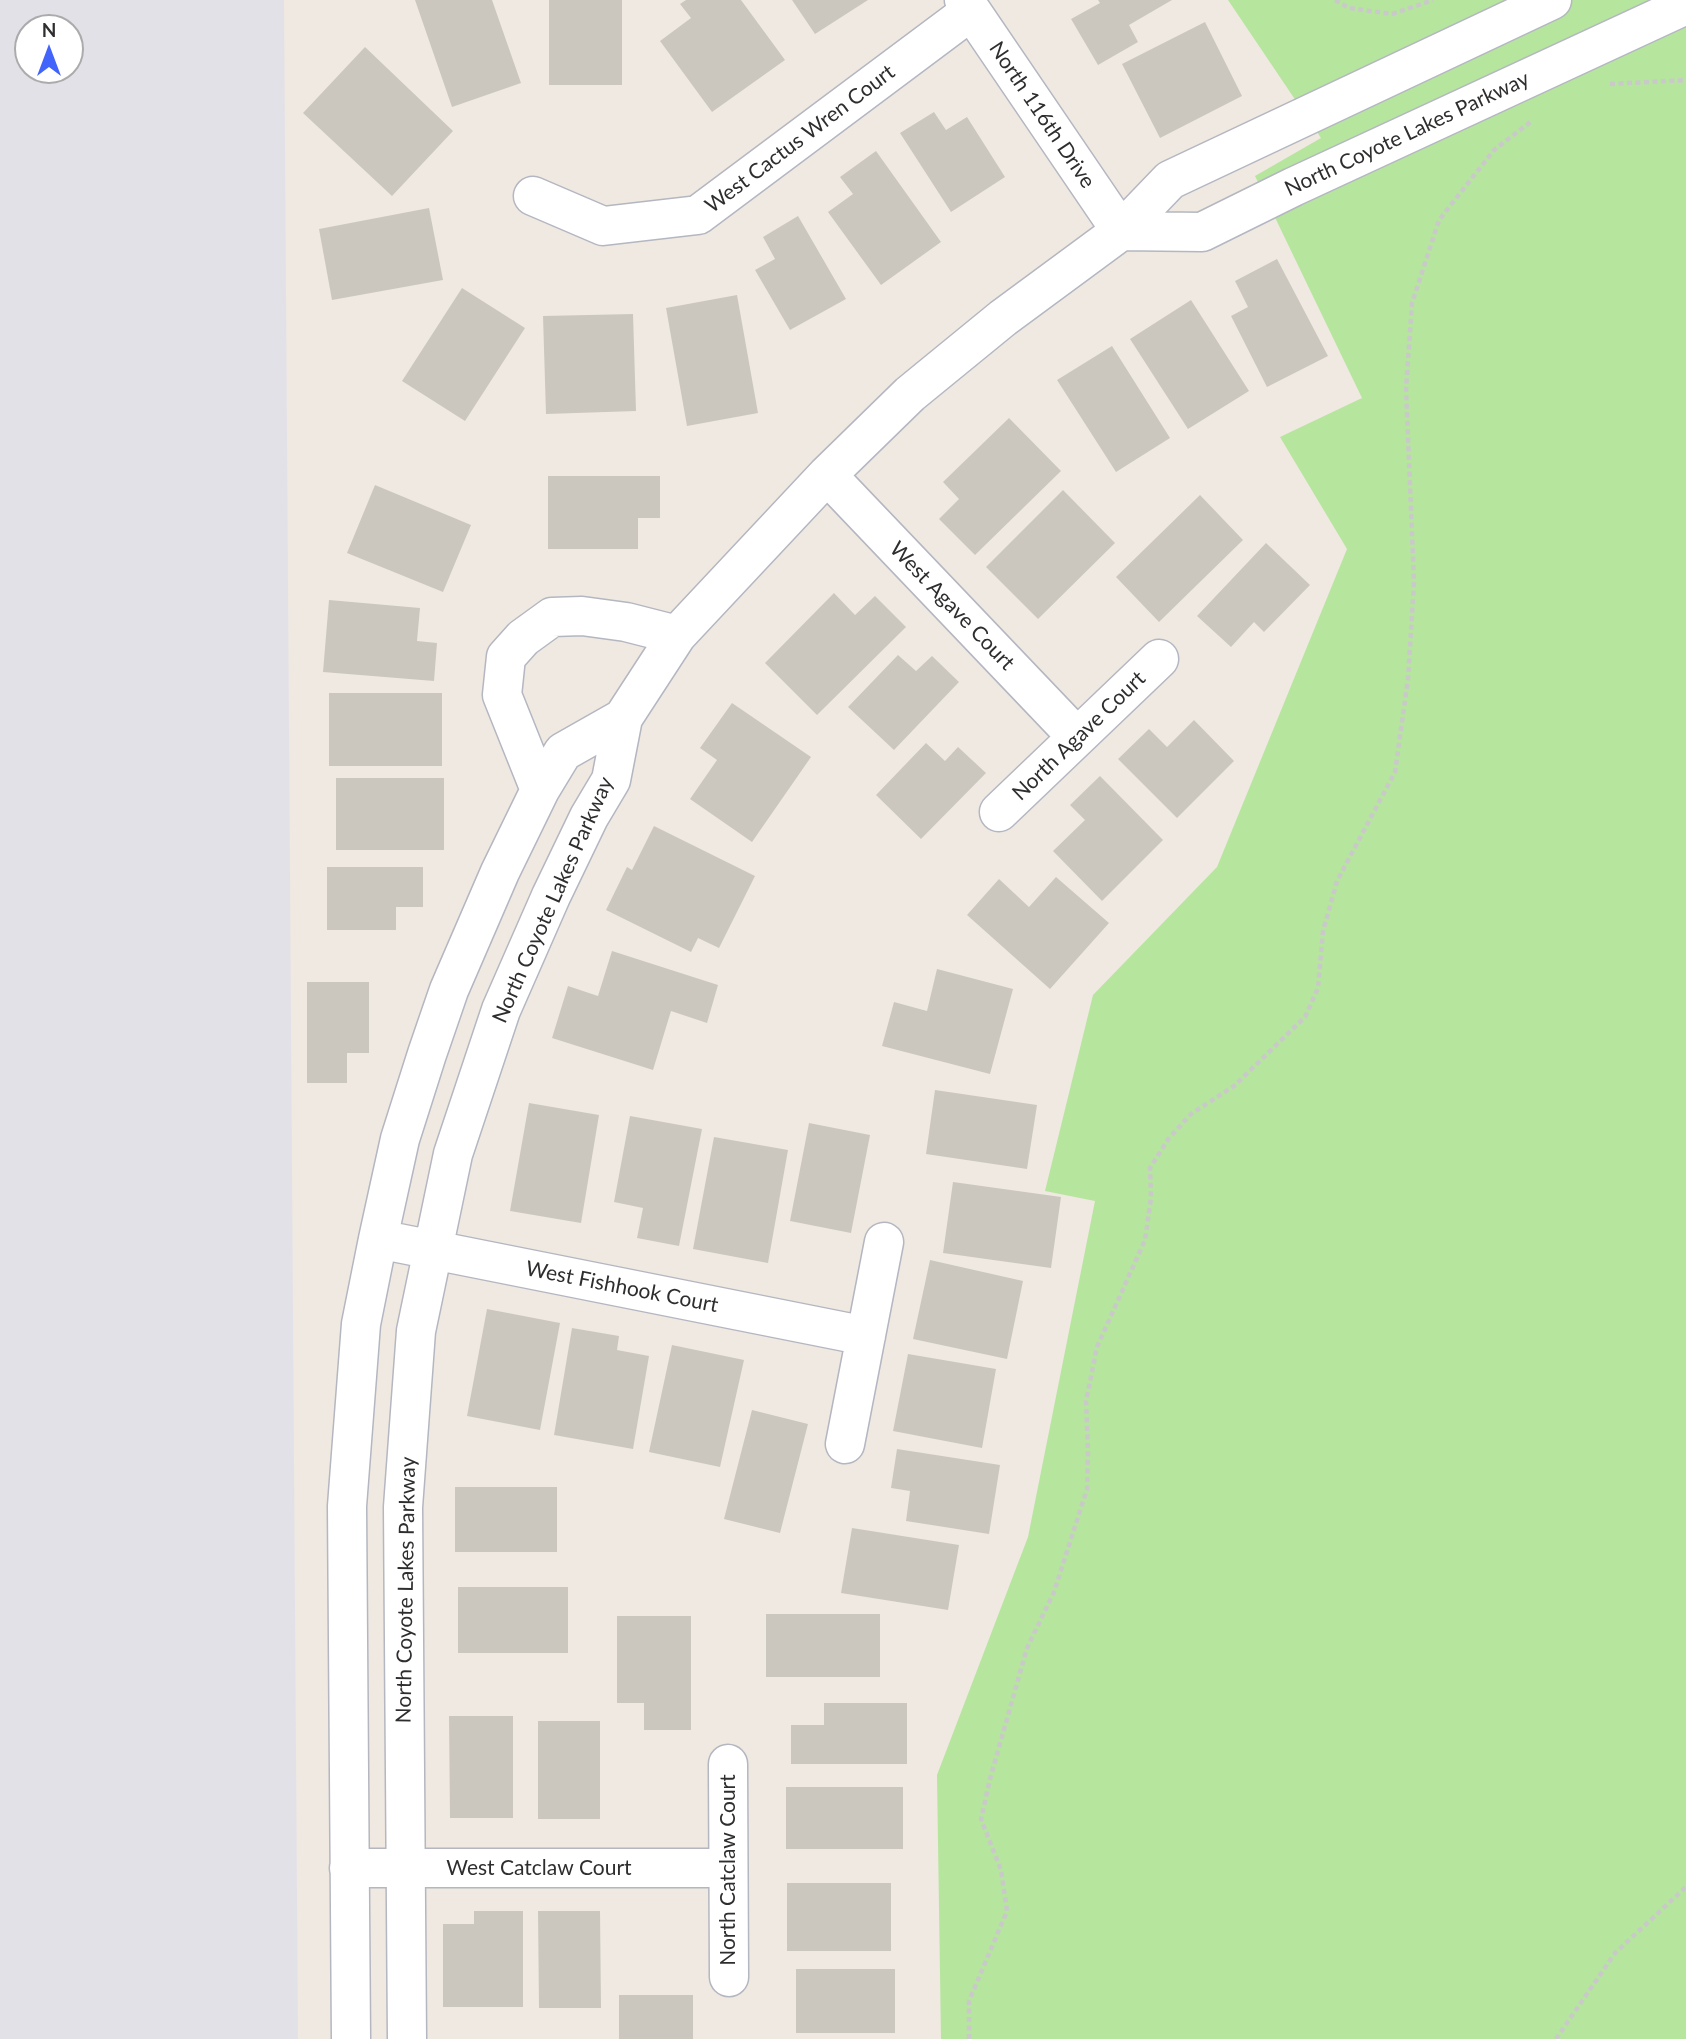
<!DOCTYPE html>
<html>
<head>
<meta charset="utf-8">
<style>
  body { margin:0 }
  #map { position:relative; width:1686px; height:2039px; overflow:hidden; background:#efe9e1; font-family:Lato,sans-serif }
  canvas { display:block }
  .north { position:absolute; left:14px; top:14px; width:70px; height:70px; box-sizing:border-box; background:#fff; border:2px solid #ababab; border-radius:50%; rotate:0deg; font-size:19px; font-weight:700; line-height:28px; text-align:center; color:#2e2e2e }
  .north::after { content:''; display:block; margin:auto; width:24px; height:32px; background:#4264fb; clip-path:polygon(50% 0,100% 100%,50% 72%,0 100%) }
</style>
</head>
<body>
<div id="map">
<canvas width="1686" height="2039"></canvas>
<div class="north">N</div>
</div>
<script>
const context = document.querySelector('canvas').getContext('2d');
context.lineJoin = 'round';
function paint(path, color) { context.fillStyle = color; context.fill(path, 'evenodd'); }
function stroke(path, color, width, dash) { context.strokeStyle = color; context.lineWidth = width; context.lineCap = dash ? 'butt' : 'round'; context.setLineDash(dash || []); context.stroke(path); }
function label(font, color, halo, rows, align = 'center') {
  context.font = font + ' Lato,sans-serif'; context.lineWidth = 5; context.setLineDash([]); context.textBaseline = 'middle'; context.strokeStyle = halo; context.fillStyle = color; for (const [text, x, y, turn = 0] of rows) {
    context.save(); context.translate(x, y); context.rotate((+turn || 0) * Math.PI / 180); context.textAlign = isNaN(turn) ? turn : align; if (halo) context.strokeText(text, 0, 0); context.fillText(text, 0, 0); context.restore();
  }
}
paint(new Path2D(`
  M0,0H284L298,2039H0ZM28,28H70V70H28Z`), '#e3e1e8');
paint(new Path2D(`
  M1228,0H1686V2039H941L937,1775L1028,1537L1095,1201L1045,1191L1093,995L1217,867L1347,549L1280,437L1362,398L1255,176L1321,138Z`), '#b6e59e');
paint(new Path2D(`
  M415,0H492L521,83L452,107Z
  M549,0H622V85H549Z
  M686,0H741L785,60L712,112L660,41L691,18L680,4Z
  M792,0H868L815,34Z
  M1098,0H1172L1129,25L1138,42L1098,65L1071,19L1100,3Z
  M1205,22L1242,96L1160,138L1122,64Z
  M365,47L453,131L392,196L303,113Z
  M934,112L946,130L967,117L1005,177L951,212L900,133Z
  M876,151L941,242L881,285L828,212L853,194L840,177Z
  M429,208L443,280L332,300L319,229Z
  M798,216L846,299L790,330L755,270L775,259L763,237Z
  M1277,259L1328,356L1267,387L1231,316L1248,307L1235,281Z
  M462,288L525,328L465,421L402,381Z
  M737,295L758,413L687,426L666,308Z
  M1191,300L1249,391L1188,429L1130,339Z
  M633,314L636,411L546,414L543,316Z
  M1112,346L1170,438L1116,472L1057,380Z
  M1009,418L1061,471L975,555L939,519L959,499L943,482Z
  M548,476H660V518H638V549H548Z
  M375,485L471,525L443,592L347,553Z
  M1063,490L1115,543L1038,619L986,567Z
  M1200,495L1243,540L1159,622L1116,577Z
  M1266,543L1310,585L1264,632L1254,622L1231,647L1197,616Z
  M834,593L855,615L875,596L906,627L817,715L765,663Z
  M329,600L420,608L417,641L437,643L434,681L323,672Z
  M898,655L916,671L932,656L959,682L894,750L848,707Z
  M329,693H442V766H329Z
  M732,703L811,757L752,842L690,799L717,760L700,748Z
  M1194,720L1234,761L1177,818L1118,759L1149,729L1167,747Z
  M926,743L945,761L958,747L986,773L921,839L876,795Z
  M1100,776L1163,840L1102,901L1053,851L1085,820L1070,805Z
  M336,778H444V850H336Z
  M654,826L755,876L719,948L698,938L691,952L606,910L627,867L632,870Z
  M327,867H423V907H396V930H327Z
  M1056,877L1109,923L1050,989L967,915L999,879L1029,907Z
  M612,951L718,985L707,1023L671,1011L653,1070L552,1038L568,986L598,996Z
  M937,969L1013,989L990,1074L882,1046L894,1002L927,1011Z
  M307,982H369V1053H347V1083H307Z
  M935,1090L1037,1105L1027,1169L926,1154Z
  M529,1103L599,1115L581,1223L510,1211Z
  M630,1116L702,1129L679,1246L637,1238L643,1208L614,1202Z
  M809,1123L870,1135L851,1233L790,1221Z
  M714,1137L788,1150L768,1263L693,1249Z
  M953,1182L1061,1197L1051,1268L943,1253Z
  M930,1260L1023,1281L1007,1359L913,1339Z
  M487,1309L560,1323L540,1430L467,1416Z
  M572,1328L619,1336L617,1350L649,1356L633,1449L554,1435Z
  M672,1345L744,1360L720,1467L649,1452Z
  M908,1354L996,1369L982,1448L893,1431Z
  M752,1410L808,1424L780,1533L724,1519Z
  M897,1449L1000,1465L989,1534L906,1521L910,1491L891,1488Z
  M455,1487H557V1552H455Z
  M852,1528L959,1545L948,1610L841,1593Z
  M458,1587H568V1653H458Z
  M766,1614H880V1677H766Z
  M617,1616H691V1730H644V1703H617Z
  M824,1703H907V1764H791V1725H824Z
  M449,1716H513V1818H450Z
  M538,1721H600V1819H538Z
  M786,1787H903V1849H786Z
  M787,1883H891V1951H787Z
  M474,1911H523V2007H443V1924H474Z
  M538,1911H600L601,2008H539Z
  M796,1969H895V2033H796Z
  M619,1995H693V2039H619Z`), '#cbc7bf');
const minor = new Path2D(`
  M964,0L1121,231
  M533,196L603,226L698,215L971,11
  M1121,231L1202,232L1293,187L1686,5
  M827,475L1077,737
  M540,790L502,695L506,657L523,638L552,617L582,616L626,622L677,635
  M999,812L1159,659
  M378,1239L866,1336
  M845,1444L884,1242
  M728,1764L729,1977
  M349,1868H728
  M351,2039L347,1506L361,1324L378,1239L400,1139L427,1054L449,990L500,872L540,790L563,752L623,718
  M407,2039L403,1507L416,1331L453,1154L501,1010L551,896L589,817L611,780L623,718L677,635L827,475L910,394L1003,318L1121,231L1170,180L1552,0`);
stroke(minor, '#b4b7c1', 41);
stroke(new Path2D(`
  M1335,0L1349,8L1392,14L1433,0
  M1610,84L1686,80
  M969,2039V2001L1007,1911L1001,1870L981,1819L990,1779L1027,1648L1054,1592L1087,1489L1088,1452L1086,1401L1097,1347L1145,1240L1151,1198L1150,1168L1169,1138L1191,1114L1234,1086L1305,1017L1318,988L1323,931L1337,881L1395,772L1408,679L1414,582L1406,389L1412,303L1439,220L1494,150L1533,120
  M1556,2039L1615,1953L1686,1887`), '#c9c9c9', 4.5, [5, 3.5]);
stroke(minor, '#fff', 38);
label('21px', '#2e2e2e', '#fff', [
  ["North 116th Drive",1042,115,56],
  ["North Coyote Lakes Parkway",1407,134,-25],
  ["West Cactus Wren Court",800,139,-37],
  ["West Agave Court",952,606,46],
  ["North Agave Court",1079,736,-44],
  ["North Coyote Lakes Parkway",553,900,-66],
  ["West Fishhook Court",622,1287,11],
  ["North Coyote Lakes Parkway",406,1590,-89],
  ["West Catclaw Court",539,1868],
  ["North Catclaw Court",728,1870,-90]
]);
</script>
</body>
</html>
